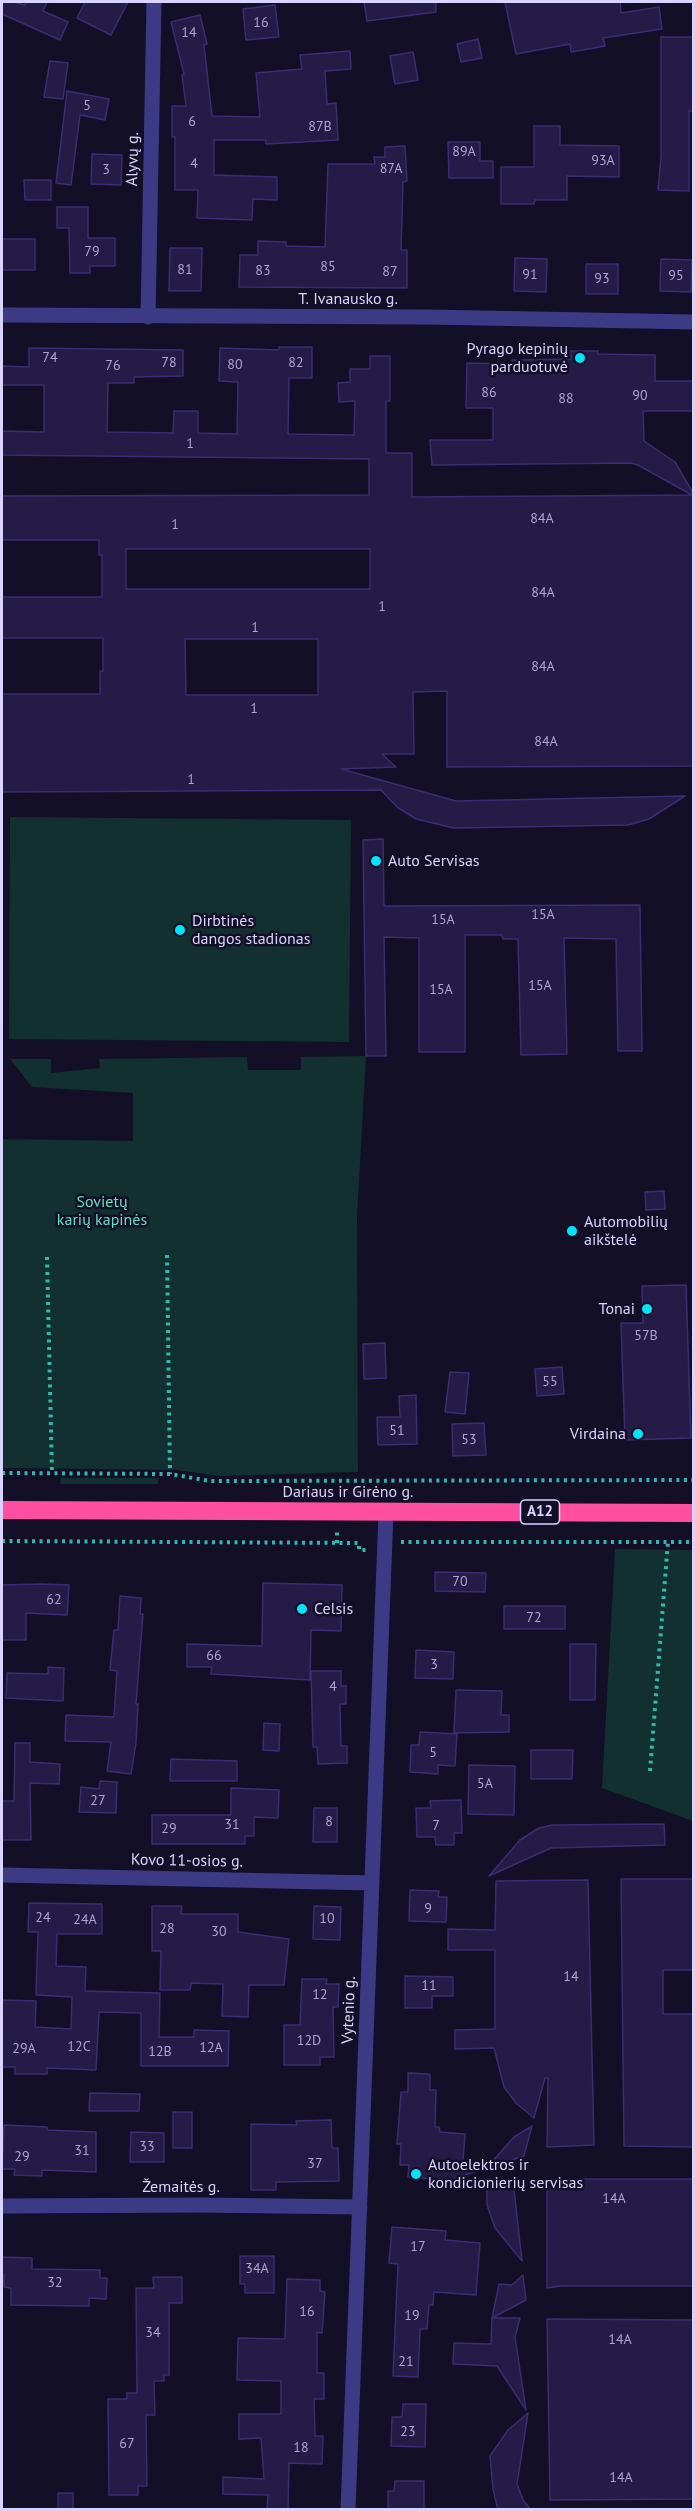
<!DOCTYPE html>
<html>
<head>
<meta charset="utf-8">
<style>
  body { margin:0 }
  #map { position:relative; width:695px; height:2511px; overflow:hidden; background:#130f26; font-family:"PT Sans",sans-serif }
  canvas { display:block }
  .frame { position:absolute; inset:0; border:3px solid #d9d4ff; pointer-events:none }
</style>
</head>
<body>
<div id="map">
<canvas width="695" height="2511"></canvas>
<div class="frame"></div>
</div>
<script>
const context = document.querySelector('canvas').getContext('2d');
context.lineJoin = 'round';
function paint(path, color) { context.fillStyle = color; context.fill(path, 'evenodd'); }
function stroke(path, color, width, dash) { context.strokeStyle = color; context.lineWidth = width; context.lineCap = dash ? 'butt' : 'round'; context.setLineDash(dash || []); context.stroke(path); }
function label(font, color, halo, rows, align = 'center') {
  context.font = font + ' "PT Sans",sans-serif'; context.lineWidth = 5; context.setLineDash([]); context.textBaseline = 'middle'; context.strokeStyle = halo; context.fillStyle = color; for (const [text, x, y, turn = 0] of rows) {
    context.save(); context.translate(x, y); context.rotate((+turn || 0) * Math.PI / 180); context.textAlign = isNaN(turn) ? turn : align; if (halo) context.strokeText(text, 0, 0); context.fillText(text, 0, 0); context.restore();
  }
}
paint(new Path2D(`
  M10,817L351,820L349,1042L9,1039Z
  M366,1056L357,1217L358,1472L220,1476L177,1470L2,1468V1139L133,1141V1093L32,1087L10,1059H51V1073L100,1068L99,1059L247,1057L248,1070H301V1057Z
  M61,1478H158V1484H60Z
  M615,1549L693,1550V1821L602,1788Z`), '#12302f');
const building = new Path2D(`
  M2,2H13L25,5L26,2H47L43,11L68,22L60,40L2,14Z
  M85,2H128L111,35L77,18Z
  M364,2H436V12L367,21Z
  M505,2H620L621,13L659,7L662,29L603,38L605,46L571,52L570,44L516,54Z
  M275,5L279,37L246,40L243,9Z
  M200,15L207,44L204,45L212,116L260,117L256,73L302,69L300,55L350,51L351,69L325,71L327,104L336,103L338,140L266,144V140H214V175L277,177V200L253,199L252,220L197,218L198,190H175V137H172V106H186L182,75L184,74L171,22Z
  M661,37H693V111H689V191L658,190L661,157Z
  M478,39L482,58L461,62L457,44Z
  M413,52L418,80L395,84L390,56Z
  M50,61L68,63L63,99L44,97Z
  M67,91L109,99L105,120L80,115L71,185L56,183Z
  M534,126H560V145L619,146V177L567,176V200H535L534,204H501V167H534Z
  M448,142H480V161H493V178H449Z
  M405,146L407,181L403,182L401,250H407V288L239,287L240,255H258V241L286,242V246L325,247L328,164H375L374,157H385V147Z
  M92,154L122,155L121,185L91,184Z
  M24,180H51V200H25Z
  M57,207H88V238H115V266H90V273H70L69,228H57Z
  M2,239H35V270H2Z
  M170,248H202L201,291H169Z
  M515,258L547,259L546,292L514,291Z
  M661,259L692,260L691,292L660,291Z
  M586,264H618V294H586Z
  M279,347H312V378H289L288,434L354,435L355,401L339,402L338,383L350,382V369H370V356H390V401H386V453H412V497L692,495L638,465L631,463L432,465L430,440H493V408H466L467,363L512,364V360L571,359V351H598V354L655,355V381H693V411H643L644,441L675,462L693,493V766L447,767V691L413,692L414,754H382L396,767L341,769L456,801L685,796L649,819L628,825L454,828L416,819L397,807L381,790L2,792V694H100V671H103V638H2V597H102V555H99V540H2V496L369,495V459L2,455V431L44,432V385H2V366L29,367V348L183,350V376L134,377V383H108L107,432L173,433L174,411H198V433L237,434L238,382L219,381L220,348L279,350ZM126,549H370V589H126ZM185,639H318V695H186Z
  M383,839L384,906L640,905L642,1051H618L616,939L564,938L567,1054L521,1055L518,939H503L502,935H465V1052H419V938L384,937L386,1056H366L363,840Z
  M664,1191L665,1209L646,1210L645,1192Z
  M686,1285L691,1438L625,1440L621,1323H643L642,1286Z
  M385,1343L386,1378L364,1379L363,1344Z
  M562,1367L564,1394L537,1396L535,1369Z
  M450,1372L469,1373L465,1414L445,1412Z
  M416,1395L417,1444L378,1445L377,1417H400L399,1396Z
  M484,1423L486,1455L453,1456L452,1424Z
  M435,1572L486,1573L485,1592L435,1591Z
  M263,1583L342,1585L341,1631L311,1630L310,1680L211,1674L212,1667H187V1644L262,1646Z
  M41,1584L69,1585L67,1615L26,1613V1640H2V1585Z
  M120,1596L141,1598L140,1614H143L136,1704H138L136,1743L131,1774L107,1771L111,1742L65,1741L66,1715L114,1717L117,1671L110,1670L114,1630H118Z
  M504,1606H565V1629H504Z
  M570,1644H596L595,1700H570Z
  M416,1650L454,1652L453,1679L415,1678Z
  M48,1667L64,1668L63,1701L6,1698L7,1673L48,1674Z
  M311,1671H341V1686H346V1704H340L341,1746H347V1763L318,1764L317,1747H313Z
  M456,1690L502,1691L501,1715H509V1732L454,1733Z
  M264,1723L280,1724L279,1751L263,1750Z
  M420,1732L457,1734L455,1766L438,1765V1774L410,1772L411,1745H419Z
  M15,1743H30V1762L60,1764L59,1784L30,1783L31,1840H2V1801H14Z
  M531,1750H573L572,1779H531Z
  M171,1759L237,1761V1781H170Z
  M469,1765L515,1766L514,1815L468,1814Z
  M100,1781L117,1782L116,1813L79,1812L81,1787L99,1789Z
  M231,1788L279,1790L278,1818L254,1817V1836H245V1844H152V1815H231Z
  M461,1800L462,1833H454V1845H436L435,1837H417L416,1808H431L430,1801Z
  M314,1808H337V1842H313Z
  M664,1824L665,1845L551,1848L489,1876L520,1840L539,1828L552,1825Z
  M621,1879H693V1970H663V2014H693V2147L624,2146Z
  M588,1880L594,2145L547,2147L548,2078H545L534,2118L516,2103L504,2087L494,2048L455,2049V2030L495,2029V1950H448V1929L495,1930L496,1881Z
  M410,1890L439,1891L438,1897H447L446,1922L409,1921Z
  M29,1903L102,1904V1934H57L56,1966L86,1967L85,1991L160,1993L159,2037H194V2030L229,2031L228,2066H141V2013L99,2012L96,2070L47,2068V2074H15V2067H2V2000L36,2001L35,2027L71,2029L72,1997L36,1995L38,1932H28Z
  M152,1906H182L181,1914H238V1932L289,1939L284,1985H249L248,2017L222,2016L223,1984L191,1983L190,1990H160L161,1951H152Z
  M314,1906L341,1907L340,1940L313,1939Z
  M405,1976L453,1977V1996H432V2008H405Z
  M302,1979H327L326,1984H339L338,2007H333L334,2057H320V2065H284V2025H300Z
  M408,2073L430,2074V2090H436L435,2127H439L440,2132L465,2134L463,2162L490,2164L514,2137L532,2126L524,2156L449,2180L408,2177L409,2165H400L401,2144H397L401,2092H408Z
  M90,2093L140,2094L139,2111H89Z
  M173,2112H192V2148H173Z
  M331,2120L332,2148H338L339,2181L276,2182V2190H251V2124L297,2125L296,2121Z
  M4,2125L47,2127V2130L96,2132V2172L42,2170V2176L14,2175L15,2169H2Z
  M131,2132L164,2133V2162H130Z
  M487,2179H518L514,2190L522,2261L495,2228L487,2205Z
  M547,2179H693V2286H561L547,2288Z
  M392,2227L446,2231L445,2240L480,2243L476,2295L434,2292L433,2305H429L427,2329H420L418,2377L393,2376L398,2264L389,2263Z
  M240,2256H274V2293H245V2284H240Z
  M2,2257L32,2258V2269L100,2270V2278H107L106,2299L89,2298V2306L11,2305V2288L4,2287V2275H2Z
  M523,2275L526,2300L492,2318L499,2284L512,2285Z
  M153,2277H182V2303H169V2375H164V2381H154L155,2415H146L147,2486H138V2495H109L108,2399H127V2393H137L136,2288H154Z
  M287,2279L320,2280V2291L325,2292L322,2333L317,2332V2373H324V2399H314L315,2436H323L322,2464L289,2463L288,2510H267L268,2495L223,2494V2477L264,2479L261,2438L239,2439V2414H281V2381L237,2380L238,2338L285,2339Z
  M492,2318H520L515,2337L526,2410L497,2366L453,2364L454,2343L491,2344Z
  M547,2319L693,2320V2499L550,2500Z
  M403,2404H426L425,2447L391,2446L392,2417H402Z
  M528,2413L517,2484L523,2500L531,2510H498L493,2489L490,2456L508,2430Z
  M395,2481H424V2510H388V2491H394Z
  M58,2493H73V2510H58Z`);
paint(building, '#241b47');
stroke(building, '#3b2d73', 1.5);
stroke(new Path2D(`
  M167,1255L170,1474
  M47,1257L52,1473
  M2,1473L170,1474L210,1481L694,1480
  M2,1541L359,1543V1550H369
  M401,1542H694
  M337,1543V1528
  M650,1771L668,1541`), '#2fb8b0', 4, [3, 4.5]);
stroke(new Path2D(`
  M2,315L428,317L694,322
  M148,317L154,2
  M2,1875L372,1883
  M2,2206L199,2205L360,2207
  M348,2510L386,1512`), '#3d3a85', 15);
stroke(new Path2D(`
  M2,1510L694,1513`), '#ff4fa3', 18);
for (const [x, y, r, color] of [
  [580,358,6,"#00e5ff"],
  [376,861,6,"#00e5ff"],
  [180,930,6,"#00e5ff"],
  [572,1231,6,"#00e5ff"],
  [647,1309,6,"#00e5ff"],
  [638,1434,6,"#00e5ff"],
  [302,1609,6,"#00e5ff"],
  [416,2174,6,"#00e5ff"]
]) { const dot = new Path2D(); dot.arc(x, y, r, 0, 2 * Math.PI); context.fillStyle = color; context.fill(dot); stroke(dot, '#130f26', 2); }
label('14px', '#aca6d1', null, [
  ["16",261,23],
  ["14",189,33],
  ["5",87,106],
  ["6",192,122],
  ["87B",320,127],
  ["89A",464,152],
  ["93A",603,161],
  ["4",194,164],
  ["87A",391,169],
  ["3",106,170],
  ["79",92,252],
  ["85",328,267],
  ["81",185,270],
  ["83",263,271],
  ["87",390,272],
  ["91",530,275],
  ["95",676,276],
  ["93",602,279],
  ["74",50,358],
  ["78",169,363],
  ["82",296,363],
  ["80",235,365],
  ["76",113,366],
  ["86",489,393],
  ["90",640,396],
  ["88",566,399],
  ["1",190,444],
  ["84A",542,519],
  ["1",175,525],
  ["84A",543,593],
  ["1",382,607],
  ["1",255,628],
  ["84A",543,667],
  ["1",254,709],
  ["84A",546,742],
  ["1",191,780],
  ["15A",543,915],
  ["15A",443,920],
  ["15A",540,986],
  ["15A",441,990],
  ["57B",646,1336],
  ["55",550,1382],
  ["51",397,1431],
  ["53",469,1440],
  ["70",460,1582],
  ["62",54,1600],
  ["72",534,1618],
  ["66",214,1656],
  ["3",434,1665],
  ["4",333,1687],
  ["5",433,1753],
  ["5A",485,1784],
  ["27",98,1801],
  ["8",329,1822],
  ["31",232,1825],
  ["7",436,1826],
  ["29",169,1829],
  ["9",428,1909],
  ["24",43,1918],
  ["10",327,1919],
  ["24A",85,1920],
  ["28",167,1929],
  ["30",219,1932],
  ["14",571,1977],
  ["11",429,1986],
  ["12",320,1995],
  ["12D",309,2041],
  ["12C",79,2047],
  ["12A",211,2048],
  ["29A",24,2049],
  ["12B",160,2052],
  ["33",147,2147],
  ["31",82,2151],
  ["29",22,2157],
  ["37",315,2164],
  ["14A",614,2199],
  ["17",418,2247],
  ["34A",257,2269],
  ["32",55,2283],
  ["16",307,2312],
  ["19",412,2316],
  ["34",153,2333],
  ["14A",620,2340],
  ["21",406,2362],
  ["23",408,2432],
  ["67",127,2444],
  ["18",301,2448],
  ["14A",621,2478]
]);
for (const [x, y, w] of [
  [540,1512,39]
]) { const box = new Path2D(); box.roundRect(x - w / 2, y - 12, w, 24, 4.5); context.fillStyle = '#130f26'; context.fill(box); stroke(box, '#d9d4ff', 1.5); }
label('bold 15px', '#d9d4ff', null, [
  ["A12",540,1512]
]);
label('16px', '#d9d4ff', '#130f26', [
  ["Alyvų g.",133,159,-89],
  ["T. Ivanausko g.",348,299],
  ["Dariaus ir Girėno g.",348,1492],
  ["Kovo 11-osios g.",187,1861,1],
  ["Vytenio g.",349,2010,-88],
  ["Žemaitės g.",181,2187]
]);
label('16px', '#d9d4ff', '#130f26', [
  ["Pyrago kepinių",568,349,"right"],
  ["parduotuvė",568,367,"right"],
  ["Auto Servisas",388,861],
  ["Dirbtinės",192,921],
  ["dangos stadionas",192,939],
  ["Automobilių",584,1222],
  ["aikštelė",584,1240],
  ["Tonai",635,1309,"right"],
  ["Virdaina",626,1434,"right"],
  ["Celsis",314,1609],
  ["Autoelektros ir",428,2165],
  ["kondicionierių servisas",428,2183]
], 'left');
label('16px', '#5fe0c0', '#130f26', [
  ["Sovietų",102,1202],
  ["karių kapinės",102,1220]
]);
</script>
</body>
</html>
